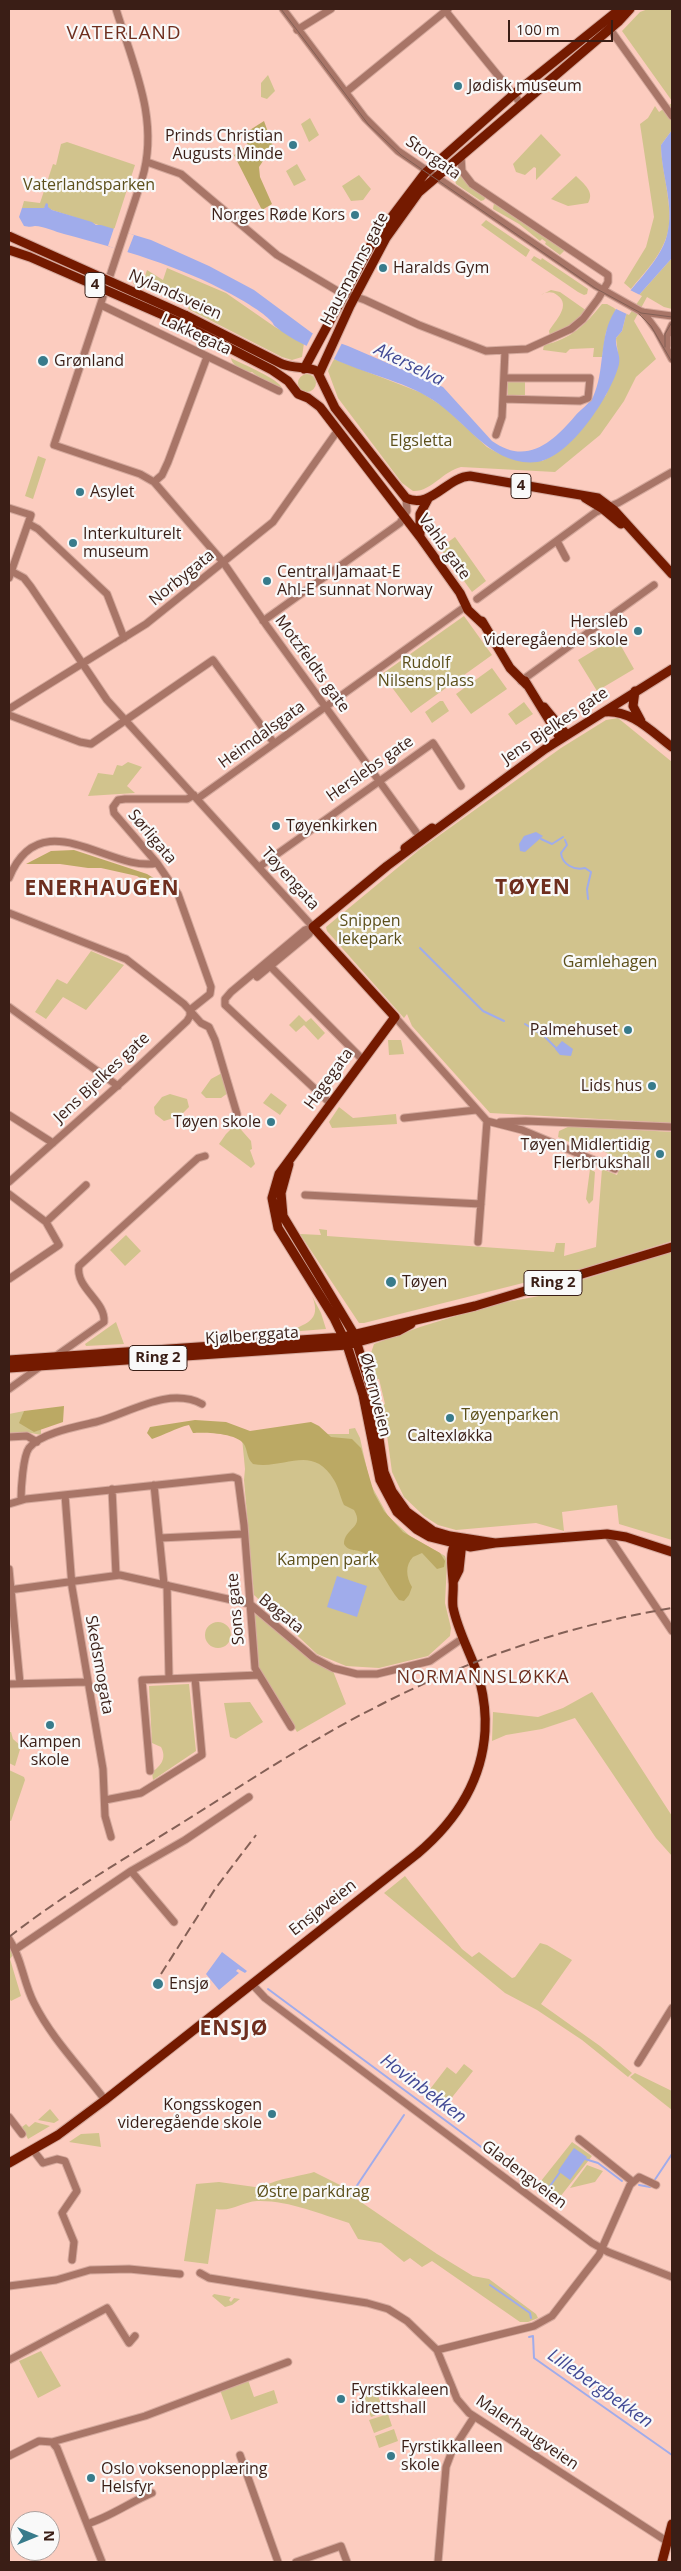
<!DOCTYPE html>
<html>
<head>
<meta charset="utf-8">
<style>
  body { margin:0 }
  #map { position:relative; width:681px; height:2571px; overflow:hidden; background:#fcccbf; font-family:"Open Sans",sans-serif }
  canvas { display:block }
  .frame { position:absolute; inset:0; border:10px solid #3a1e16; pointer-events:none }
  .north { position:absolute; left:10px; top:2511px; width:50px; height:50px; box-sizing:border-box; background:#f9f9f9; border:1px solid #ada19e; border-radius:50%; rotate:90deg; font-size:14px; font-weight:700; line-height:20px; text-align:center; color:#3a1e16 }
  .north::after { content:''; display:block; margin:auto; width:18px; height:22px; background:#387b8b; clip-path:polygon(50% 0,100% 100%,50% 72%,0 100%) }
  .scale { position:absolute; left:508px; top:20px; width:105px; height:22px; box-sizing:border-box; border:2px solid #3a1e16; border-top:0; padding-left:6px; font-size:15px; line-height:18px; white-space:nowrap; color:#3a1e16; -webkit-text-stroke:4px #f9f9f9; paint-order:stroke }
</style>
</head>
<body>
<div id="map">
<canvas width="681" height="2571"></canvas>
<div class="frame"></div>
<div class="north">N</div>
<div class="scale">100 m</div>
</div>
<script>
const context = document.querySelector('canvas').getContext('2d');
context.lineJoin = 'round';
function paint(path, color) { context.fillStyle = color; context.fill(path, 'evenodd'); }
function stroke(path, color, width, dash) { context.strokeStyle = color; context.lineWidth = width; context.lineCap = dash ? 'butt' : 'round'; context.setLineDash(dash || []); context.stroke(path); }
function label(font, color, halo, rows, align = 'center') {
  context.font = font + ' "Open Sans",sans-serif'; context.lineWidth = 4.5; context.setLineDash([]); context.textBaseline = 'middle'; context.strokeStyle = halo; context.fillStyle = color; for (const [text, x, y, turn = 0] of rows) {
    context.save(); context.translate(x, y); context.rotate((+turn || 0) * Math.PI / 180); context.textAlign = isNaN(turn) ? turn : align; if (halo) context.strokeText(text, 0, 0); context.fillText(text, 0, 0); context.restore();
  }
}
paint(new Path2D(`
  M648,9H672V101L622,31L640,12Z
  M268,75L275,91L267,99L261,97V83Z
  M672,103V130L661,145C661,173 677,215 665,241C658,259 643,274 631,289L624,283L646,247L654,217L640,124L648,118L655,106L659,112Z
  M310,118L319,135L309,142L301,124Z
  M541,134L561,155L536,180V168L534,167L525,175L516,172L513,164Z
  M67,142L135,165L114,230L52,210L48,208V204L44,208H22L24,201L40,203L53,164L56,165L61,144Z
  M297,164L306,180L294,186L286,171Z
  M459,174L465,181L486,197L484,200L481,201L456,184L455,180Z
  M359,175L371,189L363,200L351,201L342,186Z
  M576,176C584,184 595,192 588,203L568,206L551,199Z
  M494,203L566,249L560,255L545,244L546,242L542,239L540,241L519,224L493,209Z
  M486,220L530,250L526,257L481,225Z
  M534,256L541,260L542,258L588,289L587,294L584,295L578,292L531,260Z
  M672,258V309L664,307L647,297L634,321L656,359L636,377L624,401L600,435L555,472L461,467C443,471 431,492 413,491L402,483L338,398L328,371L334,359L422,393L444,407L487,447L498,453L522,461H542L552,456L572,440L606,395L619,362L616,338L622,331L626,315L639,295Z
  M167,268L226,293L275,327L304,343L302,357L292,360L282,357L188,309L190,304L186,300L133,284L134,281L144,279L147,270L163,280Z
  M551,290L560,292L587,311L575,324L550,337L549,331C555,321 572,305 557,295C552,291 546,292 541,295Z
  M602,304H607L616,309L606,332L602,357H593L594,348L570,349L566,353L543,350L544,345C571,339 585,325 602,304Z
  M231,358C242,364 279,379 282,388L264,381L252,372C244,372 232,366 231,358Z
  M298 383a9 9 0 1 1 18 0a9 9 0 1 1-18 0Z
  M507,382H525V398H513L508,396Z
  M38,456L46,459L33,499L25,496Z
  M455,537L486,581L472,592L440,548Z
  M464,616L492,655L411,713L382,674Z
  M616,637L634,669L597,691L578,660Z
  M492,668L507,689L471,714L456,694Z
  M440,701H443L449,711L432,723L425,712Z
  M524,702L533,714L516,725L508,714Z
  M618,718L672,762V1123L490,1113L412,1026L407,1014L404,1018L327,931L326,927L419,850L561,748L606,720Z
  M128,762L142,767L127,786L135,793L88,796L98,773L113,775L117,765L122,766Z
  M91,951L124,965L86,1010L63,997L46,1019L35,1012L57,979L67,984Z
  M299,1015L306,1022L311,1018L325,1033L318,1040L304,1025L296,1032L289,1025Z
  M388,1040H401L404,1054L389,1055Z
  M222,1073L228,1093L221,1098H206L201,1093L211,1079Z
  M271,1093L287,1105L280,1115L263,1103Z
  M170,1094L187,1099L189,1107L180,1116L164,1121L155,1114L154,1107L162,1097Z
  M339,1107L353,1118L396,1114L397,1124L332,1128L329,1122Z
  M236,1124L251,1141L252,1149L250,1150L255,1164L251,1168L219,1144L226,1134Z
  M570,1126L672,1132V1241L533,1284L531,1281L364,1323H359L300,1234L321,1235L319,1229L327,1230V1236L554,1252L556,1243H565L564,1256L596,1247L602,1169L617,1175L622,1161L590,1144L583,1148L558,1137L559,1131Z
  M590,1169L595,1172L593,1200L589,1204L586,1199Z
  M126,1235L141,1251L125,1266L110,1250Z
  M672,1252V1540L619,1524L617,1505L562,1512L564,1531L536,1523L456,1530L438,1525L424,1516L404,1497L392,1472L383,1405L385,1404L379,1379H377L370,1356L374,1344L420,1327L491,1305L539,1296L575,1285V1282Z
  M312,1296L321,1313L326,1329L288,1332C303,1324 323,1322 312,1296Z
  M116,1322L124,1344L86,1346L85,1344Z
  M24,1411L23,1416L36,1431L41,1429V1435L26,1432L9,1433V1414Z
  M355,1428L360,1438L370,1483L388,1516L410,1536L445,1556L447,1563L445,1603L451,1628L450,1636L428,1656L379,1668L346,1666L317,1654L254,1595L244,1480L245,1469L242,1438L291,1434H349V1429Z
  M258,1614L308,1657L333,1671L346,1704L297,1732L258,1666L254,1616Z
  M205 1635a13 13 0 1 1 26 0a13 13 0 1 1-26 0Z
  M189,1684L196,1751L153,1780L152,1772C161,1766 167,1758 161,1747L152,1743L149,1686Z
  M592,1692L672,1816V1856L656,1838L575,1718L542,1729L506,1735L492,1741L493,1712L538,1717L563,1708Z
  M250,1702L263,1722L236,1739L230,1737L224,1703Z
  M9,1732H11L13,1739L21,1746L15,1766L9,1763Z
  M9,1770L24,1777L25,1780L11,1821L9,1820Z
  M405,1876L462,1949L472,1957L479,1952L512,1978L515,1977L540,1943L547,1945L572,1960L541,2004L600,2046L632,2073L628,2077L582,2040L537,2010L505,1993L384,1893Z
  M11,1950L13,1955L10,1959L21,1996L11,2001L9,1998V1952Z
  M464,2064L473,2071L442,2110L424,2097L447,2067L456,2074Z
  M635,2073L672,2091V2110L630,2077Z
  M50,2109L59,2120L54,2123L38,2120Z
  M35,2122L50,2126L28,2139L22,2127L26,2124L29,2127Z
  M99,2133L101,2147L69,2142L81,2134Z
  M572,2142L592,2156L560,2197L541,2181Z
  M587,2165L603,2171L595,2182L570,2188Z
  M314,2172L344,2187L355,2198L437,2254L473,2276L489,2279L536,2314L538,2318L528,2322H520L432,2261L422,2267L410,2258L404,2262L381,2243L358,2239L349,2223C320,2214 288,2200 257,2201C242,2202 232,2212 216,2209L208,2264L184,2261L196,2184L219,2182L262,2188C273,2179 298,2177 314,2172Z
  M214,2294L231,2297L229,2300L231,2302L234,2298L240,2299L232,2305L225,2307L212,2296Z
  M41,2351L61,2386L38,2398L19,2361Z
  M248,2380L254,2397L274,2390L278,2403L231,2420L220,2390Z
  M374,2385L384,2412L371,2417L360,2390Z
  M388,2414L392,2426L374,2433L369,2420Z
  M394,2429L398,2441L379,2448L375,2436Z`), '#d1c38d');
paint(new Path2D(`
  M264,121L273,146L259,167L260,177L272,204L262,210L234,155L248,145L242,135Z
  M74,850L147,874L157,880L164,887L157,888L137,876L101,868H88L60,864H26L51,851Z
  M64,1406L63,1422L34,1432L19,1423L24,1411Z
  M195,1420L226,1422L250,1431L311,1422L319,1426L331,1437L352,1439L361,1448L374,1493L384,1511L403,1532L440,1553L445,1561L444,1567L437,1569L422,1553L413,1557C405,1565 406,1577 412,1587L409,1595L404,1601L399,1600C387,1586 380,1565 365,1554C358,1548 349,1553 344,1544C344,1528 365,1528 354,1510L344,1505C340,1497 339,1488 334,1480C312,1443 285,1470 253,1464C247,1458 248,1453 245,1446C240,1433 205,1432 193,1433L189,1425C175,1428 165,1435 152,1439L147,1433L150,1427Z`), '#bba964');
paint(new Path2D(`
  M672,130V258L639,295L626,315L622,331L616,338C615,348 621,355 619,364C612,394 570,458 537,462C492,467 466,421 433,400C402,380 364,374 332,358C314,349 291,340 276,327C272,324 275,325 271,321C263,312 242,300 231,294C180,266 120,249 64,234C56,232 43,226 35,226C31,227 29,227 24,226L19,217L22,208H44L46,203L48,204V207L52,210L92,222L96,225H101L151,240L209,266L254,290L312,333L348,346L443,387L492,441C527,466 553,442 575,416C580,410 589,404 593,397C605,371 599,341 612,316C626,290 660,264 667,235C675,206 661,174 661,145Z
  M536,832L543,836L525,852L520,851L519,844L524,836Z
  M562,1041L573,1049L571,1056L560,1055L555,1049Z
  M337,1576L367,1586L357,1617L327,1607Z
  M222,1952L247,1971L245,1973L238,1969L236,1971L239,1973L219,1990L206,1974Z
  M574,2148L587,2157L570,2180L558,2171Z`), '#a0aceb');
paint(new Path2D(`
  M114,228L134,235L127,253L108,246Z
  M628,289L642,296L629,315L614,308Z
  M314,331L342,343L333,361L306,347Z`), '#fcccbf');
stroke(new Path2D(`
  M541,839L552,844L563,837
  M565,840L567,845L561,853C562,864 574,871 585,868L591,872L587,889L588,899
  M420,948L483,1011L504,1021
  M525,1024L544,1036L556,1048
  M268,1989L542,2192L548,2189L560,2172
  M585,2159L598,2163L622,2181
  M654,2181L672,2154
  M639,2185L650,2187L651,2185
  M350,2196L404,2115
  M490,2285L530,2313L531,2318
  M529,2337L533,2336L534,2358L672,2455`), '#a0aceb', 2);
const minor = new Path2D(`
  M116,9C133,65 160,120 142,179L54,445L140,474L154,482L223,562L267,626L416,832
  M283,9L365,118L398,151L596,286L642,312L672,316
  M444,9L522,105
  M607,25L672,116
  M297,30L331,9
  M346,92L448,9
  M147,162L181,174L277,255L336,290L365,300L419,325L486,351L527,349L571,329L583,319L598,299L608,282V275L472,184L462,171L461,157
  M101,305L279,391
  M643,312L657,331L672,359
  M667,346V336L672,325
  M503,399L580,401L588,398L590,378H504
  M496,435L502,417L505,351
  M154,482L162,475L168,462L207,357
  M9,508L31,515L9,578
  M29,524L38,529L107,594L124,638
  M557,541L566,558
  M11,571L24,578L31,587L107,700L313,927
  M477,599L596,512L618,503L672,472
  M263,621L400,523L407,511L406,498
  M521,681L654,585
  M9,709L146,624L273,522L338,430
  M9,715L80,742L91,744L213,660L274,743
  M197,799L466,606
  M259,867L433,743L461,786
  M9,878C41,799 112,874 157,863
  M9,913L126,959L184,1004L201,1023L209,1027L215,1040L237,1114
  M313,927L305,930L231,992L225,999V1005L330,1103
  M270,966L362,1059
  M257,977L309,934L313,927
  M9,1007L118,1086
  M395,1017L487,1121L522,1130L615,1169
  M9,1115L53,1143
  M404,1118L476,1110
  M500,1122L526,1121L672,1127
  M9,1182L124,1080L187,1021L190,1016V1010L210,994L211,987L178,894L157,863L114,813L113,807L118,800L125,799H187L194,795
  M9,1194L46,1222L59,1245L9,1279
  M305,1195L481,1204
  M46,1222L86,1185
  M478,1242L487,1121
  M56,1356L104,1322C106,1301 75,1288 79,1266L188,1167L198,1158L205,1156
  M9,1389L41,1366
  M9,1437L27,1436L37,1442
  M154,1485L164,1584
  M112,1489L116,1575
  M65,1495L72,1587L103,1769L105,1816L111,1837
  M21,1500C21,1489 23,1456 29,1448C40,1433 79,1426 96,1422C128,1414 168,1386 202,1404
  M9,1504L26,1499L233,1477L238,1479L244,1525L255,1668L291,1727
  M607,1534L672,1631
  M160,1538L244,1534
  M9,1569L20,1683
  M167,1585L169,1678
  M9,1590L120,1575L250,1604L314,1658L333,1668L357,1674H377L430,1661L463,1638
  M9,1684L87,1682
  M150,1771L142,1680L259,1675
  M105,1800L141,1793L202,1755L195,1678
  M131,1871L174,1922
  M9,1939C22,1958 23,1982 34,2003C52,2039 81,2068 105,2100
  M16,1949L131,1871L185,1840L249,1797
  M252,1984L265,1998L592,2243L608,2252L672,2277
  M638,2063L672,2008
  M9,2117L22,2134
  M579,2139L633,2182
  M33,2150L43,2163L57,2159L65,2161L77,2191L62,2213L74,2242L72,2260
  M200,2273L209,2278L367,2303L388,2309L407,2321L437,2350L457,2399L469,2413L668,2542
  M9,2286L56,2280L90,2270L129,2269L180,2274
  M437,2350L534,2326L552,2316L599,2255L630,2185L639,2177L656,2185
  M9,2360L107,2308L129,2343L135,2336
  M52,2442L145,2416L288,2362
  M240,2455L278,2562
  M9,2456L39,2441L52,2442L57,2448L102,2562
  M87,2524C110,2517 130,2502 152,2493
  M296,2562L341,2546L347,2562
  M438,2562L446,2467L452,2451L474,2417`);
const major = new Path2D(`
  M185,315L282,364C295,369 307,366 317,371L335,408L406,498C430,510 447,477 470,476L598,498L614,510L672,574
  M181,323L272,370L288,381L298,394L308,398L320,407L420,537L460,593L468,610L484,625
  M304,369L372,243L425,173L514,94L620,9
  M319,374L350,306L386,238L419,192L619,21L630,9
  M585,498L603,509L621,524
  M420,536V514L428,499
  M482,621L510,668L527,685
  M672,669L545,749L387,866L313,927L395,1017L279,1174L272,1198L278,1228L334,1318L347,1345L363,1395L380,1480L397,1512L416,1529L430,1537L470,1547L495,1543L607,1534L626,1537L672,1552
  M525,681L560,738
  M635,691L633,706L641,721
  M544,707L566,734
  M604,712C631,709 652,732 672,747
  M405,848L432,828
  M289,1164L281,1193L283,1216L354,1334L372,1392L384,1472L392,1491L407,1512L433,1531L450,1536L495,1543
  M9,1360L344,1337L475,1306L672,1247
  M9,1368L347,1345L398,1331L411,1324
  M453,1582L459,1570L462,1542
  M9,2163L58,2135L105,2100L417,1854C455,1822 482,1782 485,1731C486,1715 484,1698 480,1682C473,1657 458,1633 453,1607C452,1598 454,1589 453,1581C452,1567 448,1547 460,1538
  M662,2562L672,2524`);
stroke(minor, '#d5a99d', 9);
stroke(major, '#d5a99d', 11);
stroke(minor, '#a87567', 7);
stroke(major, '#741a00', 9);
stroke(new Path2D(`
  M281,9L368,124L401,155L595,288L641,313L672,317
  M639,314L651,326L672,362
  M665,347V334L672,322`), '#846056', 1);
stroke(new Path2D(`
  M9,1937C64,1894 126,1858 185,1821C249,1781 312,1739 380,1705C471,1658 571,1625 672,1608
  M161,1974L215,1889L256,1835`), '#846056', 2, [10, 5]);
const majorBridge = new Path2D(`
  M9,236L185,315
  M9,250L30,257L181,323`);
stroke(majorBridge, '#d5a99d', 11, []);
stroke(majorBridge, '#741a00', 9);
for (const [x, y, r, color] of [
  [458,86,5,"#387b8b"],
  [293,145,5,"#387b8b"],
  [355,215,5,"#387b8b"],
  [383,268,5,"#387b8b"],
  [43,361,6,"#387b8b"],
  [80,492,5,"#387b8b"],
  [73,543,5,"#387b8b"],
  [267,581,5,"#387b8b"],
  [638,631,5,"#387b8b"],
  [276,826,5,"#387b8b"],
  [628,1030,5,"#387b8b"],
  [652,1086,5,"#387b8b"],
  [271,1122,5,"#387b8b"],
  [660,1154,5,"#387b8b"],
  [391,1282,6,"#387b8b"],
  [450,1418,5,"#387b8b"],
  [50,1725,5,"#387b8b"],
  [158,1984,6,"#387b8b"],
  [272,2114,5,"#387b8b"],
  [341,2399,5,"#387b8b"],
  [391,2456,5,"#387b8b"],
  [91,2478,5,"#387b8b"]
]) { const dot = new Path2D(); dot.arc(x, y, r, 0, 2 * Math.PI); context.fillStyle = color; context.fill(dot); stroke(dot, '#f9f9f9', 2); }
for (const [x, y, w] of [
  [95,285,20],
  [521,486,20],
  [553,1283,58],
  [158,1358,58]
]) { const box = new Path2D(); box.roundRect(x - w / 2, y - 12.5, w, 25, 4); context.fillStyle = '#f9f9f9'; context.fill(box); stroke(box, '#3a1e16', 1); }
label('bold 15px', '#3a1e16', null, [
  ["4",95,285],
  ["4",521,486],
  ["Ring 2",553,1283],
  ["Ring 2",158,1358]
]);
label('16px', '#3a1e16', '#f9f9f9', [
  ["Jødisk museum",468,86],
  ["Prinds Christian",283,136,"right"],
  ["Augusts Minde",283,154,"right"],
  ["Norges Røde Kors",345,215,"right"],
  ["Haralds Gym",393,268],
  ["Grønland",54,361],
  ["Asylet",90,492],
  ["Interkulturelt",83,534],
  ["museum",83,552],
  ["Central Jamaat-E",277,572],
  ["Ahl-E sunnat Norway",277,590],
  ["Hersleb",628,622,"right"],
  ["videregående skole",628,640,"right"],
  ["Tøyenkirken",286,826],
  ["Palmehuset",618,1030,"right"],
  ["Lids hus",642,1086,"right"],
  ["Tøyen skole",261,1122,"right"],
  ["Tøyen Midlertidig",650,1145,"right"],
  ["Flerbrukshall",650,1163,"right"],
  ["Tøyen",402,1282],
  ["Caltexløkka",450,1436,"center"],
  ["Kampen",50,1742,"center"],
  ["skole",50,1760,"center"],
  ["Ensjø",169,1984],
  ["Kongsskogen",262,2105,"right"],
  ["videregående skole",262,2123,"right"],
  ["Fyrstikkaleen",351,2390],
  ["idrettshall",351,2408],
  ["Fyrstikkalleen",401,2447],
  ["skole",401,2465],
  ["Oslo voksenopplæring",101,2469],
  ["Helsfyr",101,2487]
], 'left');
label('16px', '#3a1e16', '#f9f9f9', [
  ["Storgata",433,158,35],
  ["Hausmanns gate",355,269,-62],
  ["Nylandsveien",175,295,24],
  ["Lakkegata",196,335,25],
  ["Vahls gate",444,547,54],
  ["Norbygata",182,578,-39],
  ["Motzfeldts gate",312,664,54],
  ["Jens Bjelkes gate",555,726,-34],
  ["Heimdalsgata",262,735,-36],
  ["Herslebs gate",370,769,-35],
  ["Sørligata",152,837,50],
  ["Tøyengata",290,879,48],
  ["Jens Bjelkes gate",102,1078,-43],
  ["Hagegata",329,1079,-54],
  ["Kjølberggata",252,1336,-4],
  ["Økernveien",375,1395,76],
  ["Sons gate",236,1609,-95],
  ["Bøgata",281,1614,39],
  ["Skedsmogata",99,1665,80],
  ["Ensjøveien",323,1908,-38],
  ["Gladengveien",524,2175,37],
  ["Malerhaugveien",527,2433,34]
]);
label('16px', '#5c4f1a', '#f9f9f9', [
  ["Vaterlandsparken",89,185],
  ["Elgsletta",421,441],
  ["Rudolf",426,663],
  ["Nilsens plass",426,681],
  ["Snippen",370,921],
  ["lekepark",370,939],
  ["Gamlehagen",610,962],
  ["Tøyenparken",510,1415],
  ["Kampen park",327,1560],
  ["Østre parkdrag",313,2192]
]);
label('italic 18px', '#414994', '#f9f9f9', [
  ["Akerselva",409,365,26],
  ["Hovinbekken",423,2089,37],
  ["Lillebergbekken",600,2389,35]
]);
context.letterSpacing = '1px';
label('18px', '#6e2e1e', '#f9f9f9', [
  ["NORMANNSLØKKA",483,1678]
]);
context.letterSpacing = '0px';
context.letterSpacing = '1px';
label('19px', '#6e2e1e', '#f9f9f9', [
  ["VATERLAND",124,34]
]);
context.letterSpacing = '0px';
context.letterSpacing = '1px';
label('bold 21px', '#6e2e1e', '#f9f9f9', [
  ["TØYEN",533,888],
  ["ENERHAUGEN",102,889],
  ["ENSJØ",234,2029]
]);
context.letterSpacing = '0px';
</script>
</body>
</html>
